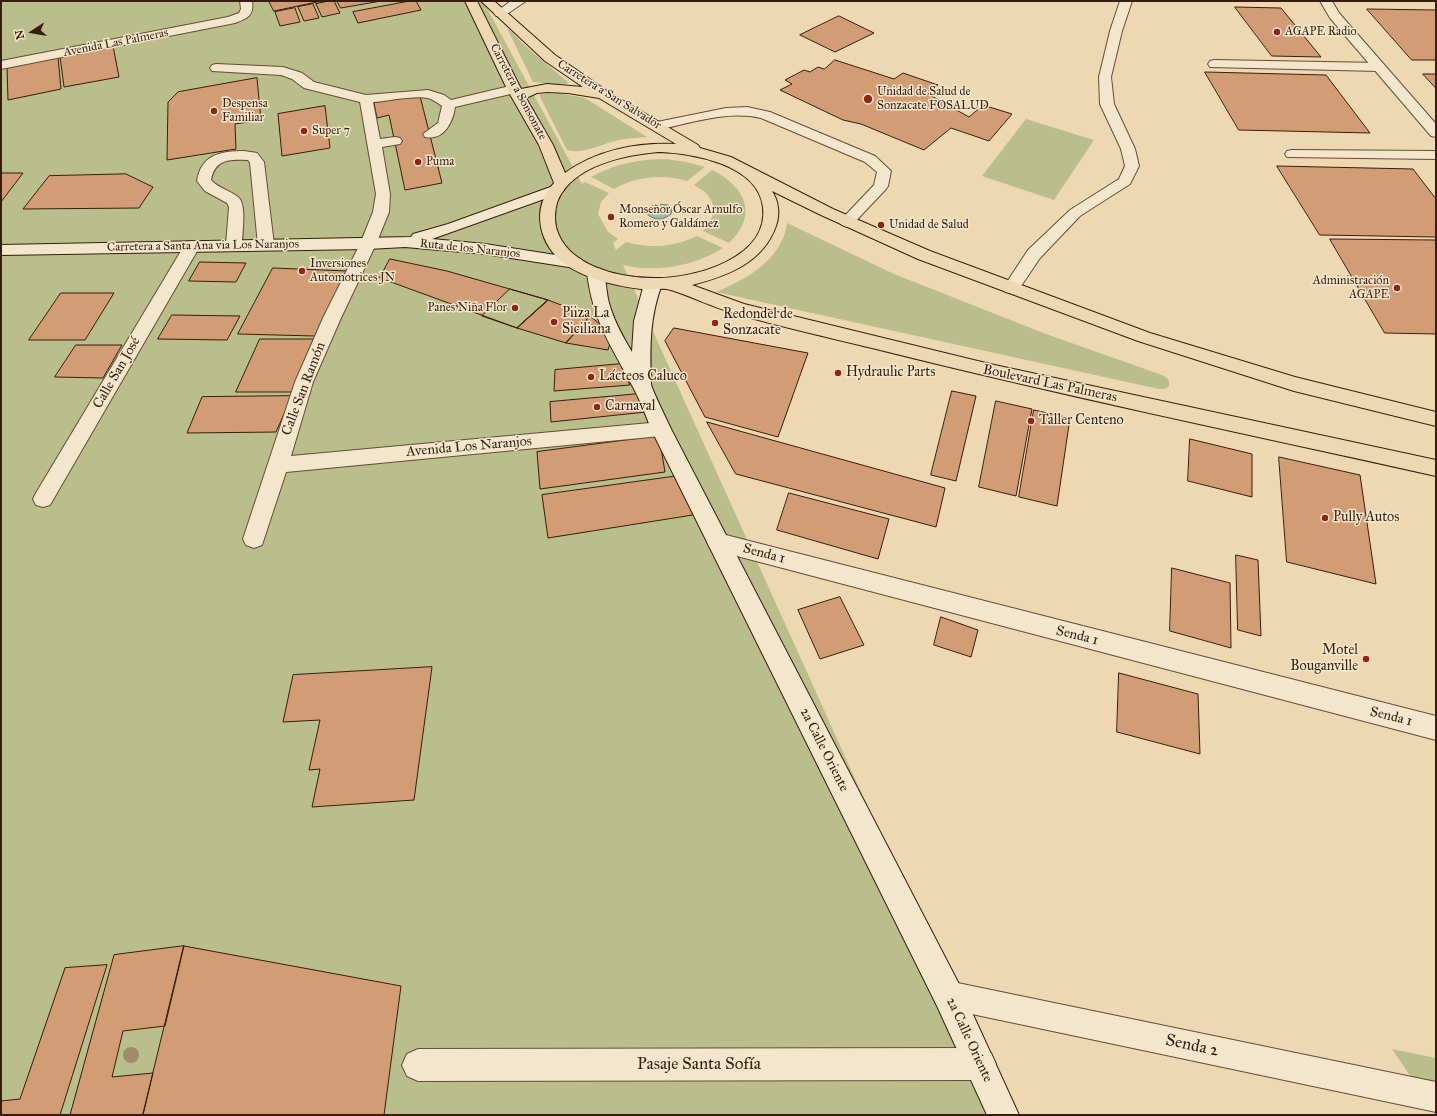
<!DOCTYPE html>
<html>
<head>
<meta charset="utf-8">
<style>
  body { margin:0 }
  #map { position:relative; width:1437px; height:1116px; overflow:hidden; background:#eed8b2; font-family:"IM FELL Great Primer",serif }
  canvas { display:block }
  .frame { position:absolute; inset:0; border:2px solid #371d0f; pointer-events:none }
  .north { position:absolute; left:12px; top:12px; width:40px; height:40px; -webkit-text-stroke:3px #f4e6cd; paint-order:stroke; rotate:258deg; font-size:11px; font-weight:700; line-height:16px; text-align:center; color:#371d0f }
  .north::after { content:''; display:block; margin:auto; width:14px; height:18px; background:#371d0f; clip-path:polygon(50% 0,100% 100%,50% 72%,0 100%) }
</style>
</head>
<body>
<div id="map">
<canvas width="1437" height="1116"></canvas>
<div class="frame"></div>
<div class="north">N</div>
</div>
<script>
const context = document.querySelector('canvas').getContext('2d');
context.lineJoin = 'round';
function paint(path, color) { context.fillStyle = color; context.fill(path, 'evenodd'); }
function stroke(path, color, width, dash) { context.strokeStyle = color; context.lineWidth = width; context.lineCap = dash ? 'butt' : 'round'; context.setLineDash(dash || []); context.stroke(path); }
function label(font, color, halo, rows, align = 'center') {
  context.font = font + ' "IM FELL Great Primer",serif'; context.lineWidth = 3; context.setLineDash([]); context.textBaseline = 'middle'; context.strokeStyle = halo; context.fillStyle = color; for (const [text, x, y, turn = 0] of rows) {
    context.save(); context.translate(x, y); context.rotate((+turn || 0) * Math.PI / 180); context.textAlign = isNaN(turn) ? turn : align; if (halo) context.strokeText(text, 0, 0); context.fillText(text, 0, 0); context.restore();
  }
}
paint(new Path2D(`
  M1,1H483L582,184L585,182L609,193L601,202L598,214L608,232L618,239L613,243L616,250L626,242C650,249 674,247 697,236L723,248C698,264 668,270 639,268C633,267 628,266 623,265L1007,1115H1Z
  M509,29L524,45L569,83L561,85L533,82L508,30Z
  M558,93L585,98L647,137C638,138 628,138 619,140C603,143 584,155 567,150L539,95L542,94Z
  M1026,119L1094,140L1054,200L982,176Z
  M666,159L686,162L705,167L687,181C663,174 637,176 614,189L591,177C615,164 639,159 666,159Z
  M712,170C745,186 759,215 729,243L703,231C720,213 716,196 694,185Z
  M787,223L894,274L1046,334L1162,375C1168,378 1170,380 1169,386L1165,389H1159L716,292C742,281 771,266 783,238C785,234 786,228 787,223Z
  M1392,1049L1436,1058V1114Z`), '#babe8a');
const water = new Path2D(`
  M655,204L668,205L672,209L671,214C664,220 656,221 648,215L647,210Z`);
paint(water, '#99baab');
stroke(water, '#727b6d', 1);
const building = new Path2D(`
  M269,1H322L274,11Z
  M329,1H334L340,13L322,17L316,4Z
  M337,1H381L341,8Z
  M410,1H416L421,10L358,23L353,12Z
  M313,4L319,18L304,21L298,7Z
  M1235,7L1281,8L1321,57L1272,56Z
  M295,8L300,22L280,26L275,12Z
  M1367,9L1436,10V60H1412Z
  M839,16L874,33L835,52L800,35Z
  M113,46L119,77L64,87L60,56Z
  M58,57L61,89L8,100L7,67Z
  M835,60L894,79L903,73L938,85L928,94L969,117L983,105L1012,114L989,141L951,128L924,150L861,124L843,120L780,90L792,84L785,80L804,70L810,72L818,67L824,69Z
  M1205,72L1326,75L1370,133L1239,130Z
  M1423,74H1436V88Z
  M257,78L261,120L235,124L236,149L167,160L168,102L178,92Z
  M420,96L442,183L405,190L389,115L377,118L374,103Z
  M325,106L330,148L282,156L278,114Z
  M1277,166L1413,169L1436,199V237L1320,235Z
  M1,173H23L1,202Z
  M126,174L153,187L139,208L23,209L49,176Z
  M1330,239L1435,240L1436,242V334L1385,333Z
  M390,259L447,271L548,300L517,328L380,278Z
  M200,262L246,263L236,282L189,281Z
  M273,268L348,271L315,336L238,334Z
  M510,289L548,300L517,328L482,316Z
  M61,293H114L85,340H29Z
  M548,300L590,316L566,343L517,328Z
  M172,315L240,316L227,340L158,339Z
  M590,316L601,325L611,340L608,350L566,343Z
  M674,328L808,353L778,437L705,417L665,341Z
  M260,339H314L292,392H236Z
  M76,345H122L103,378L55,377Z
  M621,364L630,385L554,391L555,370Z
  M952,391L976,396L956,481L931,475Z
  M639,394L646,412L551,422L550,402Z
  M292,396L276,432L187,433L202,397Z
  M996,401L1032,409L1016,496L979,487Z
  M1034,410L1070,418L1057,506L1019,497Z
  M707,422L945,488L936,527L736,474Z
  M659,436L665,472L540,489L537,452Z
  M1190,439L1252,454V497L1188,481Z
  M1279,457L1360,475L1376,584L1287,562Z
  M678,476L699,514L548,538L542,495Z
  M789,493L889,519L878,559L777,530Z
  M1236,555L1258,560L1261,636L1238,630Z
  M1172,568L1230,583L1231,648L1170,631Z
  M840,597L864,645L820,659L798,610Z
  M941,617L978,630L971,657L934,645Z
  M432,667L414,800L312,807L320,769L309,770L320,720L283,722L293,675Z
  M1119,673L1198,694L1200,754L1117,732Z
  M184,946L401,986L384,1115H143Z
  M184,946L165,1026L123,1031L112,1077L153,1073L143,1115H70L114,955Z
  M107,965L60,1115H1V1101L20,1099L65,968Z`);
paint(building, '#d29d75');
stroke(building, '#371d0f', 1);
const lane = new Path2D(`
  M1120,1H1132L1122,31L1111,77L1114,104L1135,149L1139,166L1130,184L1080,216L1040,258L1017,292L1011,293L1005,292L1003,288L1028,250L1070,210L1119,179L1125,166L1121,149L1100,104L1099,77L1110,31Z
  M1214,60L1379,63L1383,64L1385,67L1383,70L1379,71L1210,67L1208,64L1210,61Z
  M216,64L283,67L302,73L314,82L366,95L428,90L444,95L451,100L514,85L519,86L520,89L519,92L455,107C453,122 444,141 425,137L423,134L438,123L442,106C438,103 434,100 428,98C414,95 388,101 373,102L380,139L395,137L400,138L402,141L400,144L382,147L390,194L389,212L376,244L374,247L368,249L362,247L360,244L373,212L376,194L360,102L304,88L292,79L281,75L212,71L210,68L212,65Z
  M747,107L770,112L875,156L891,171L888,186L886,189L852,225L847,227L842,225L839,222L874,185L877,172L865,162L761,118C727,110 691,123 657,130L652,129L650,126L652,123L657,122L726,108Z
  M1292,150L1436,151V159L1287,157L1285,154L1287,151Z
  M244,151L257,153L264,162L274,245L272,248L266,250L260,248L258,245L250,163L248,160C229,159 215,159 211,180C219,189 230,190 238,197C247,204 242,233 242,245L240,248L234,250L228,248L226,245L229,207L227,203L205,191L197,181C201,155 220,151 244,151Z
  M948,981L1436,1082V1112L948,1009L938,1005L934,995L938,985Z`);
const street = new Path2D(`
  M240,1H252C254,16 248,18 235,23L1,69V61L228,17L239,13L241,9Z
  M511,1H526L504,16H496L494,13Z
  M1320,1H1332L1339,13L1436,124V137L1431,136L1330,18Z
  M368,239L374,240L376,244L341,318L313,382L291,456L661,422L668,424L671,429L668,434L661,436L286,472L262,545L254,548L246,545L243,539L295,382L323,318L362,240Z
  M192,241L198,242L200,246L50,505L43,507L36,505L33,499L36,493L184,246L186,242Z
  M718,533L1436,716V740L718,551L710,548L707,542L710,536Z
  M980,1048L991,1053L996,1064L991,1075L980,1080L418,1081L407,1076L402,1065L407,1054L418,1049Z`);
const secondary = new Path2D(`
  M556,185L561,187L564,190L561,193L432,239L485,244L575,258L581,259L583,263L581,267L575,268L485,254L405,247L368,249L1,255V245L411,237L413,234L448,224Z
  M595,268L601,269C607,278 606,293 609,303C614,321 623,337 632,352L634,321L644,284L647,280L653,278L659,280L662,284C649,319 650,348 651,384C651,388 668,422 671,429L959,984L1019,1115H987L937,1006L651,429C646,416 641,402 634,389C612,347 593,322 587,273L589,269Z`);
const primary = new Path2D(`
  M465,1H477L521,89L547,84L583,87L545,61L481,1H494L555,55L607,91L698,145L700,148L731,157L833,209L930,251L1150,333L1295,377L1436,412V426L1294,391L1138,341L918,259L821,215L772,191C779,201 780,215 776,226C763,263 727,276 692,285L744,304L990,364L1436,460V476C1248,434 1059,395 872,348C827,337 781,327 737,314C714,308 693,297 671,290C662,287 651,290 641,289C616,286 587,279 566,265C539,245 530,209 554,183L539,145L507,89ZM547,92L568,93L599,98L676,144C638,142 596,150 565,173L553,145L526,98L537,93ZM658,152C692,153 758,164 763,207C769,259 693,279 654,278C619,278 566,266 556,227C554,216 555,204 561,194C580,164 626,155 658,152Z`);
stroke(lane, '#654c38', 2);
stroke(street, '#654c38', 2);
stroke(secondary, '#371d0f', 2);
stroke(primary, '#371d0f', 2);
paint(lane, '#f4e6cd');
paint(street, '#f4e6cd');
paint(secondary, '#f4e6cd');
paint(primary, '#eed8b2');
context.fillStyle = '#9f8c6d';
for (const [x, y] of [
  [131,1055]
]) { context.beginPath(); context.arc(x, y, 8, 0, 2 * Math.PI); context.fill(); }
for (const [x, y, r, color] of [
  [1277,32,4,"#8f2418"],
  [868,99,5,"#8f2418"],
  [214,111,4,"#8f2418"],
  [304,131,4,"#8f2418"],
  [418,162,4,"#8f2418"],
  [611,217,4,"#8f2418"],
  [881,225,4,"#8f2418"],
  [302,271,4,"#8f2418"],
  [1397,288,4,"#8f2418"],
  [515,308,4,"#8f2418"],
  [554,322,4,"#8f2418"],
  [715,323,4,"#8f2418"],
  [838,373,4,"#8f2418"],
  [591,377,4,"#8f2418"],
  [597,407,4,"#8f2418"],
  [1031,421,4,"#8f2418"],
  [1325,518,4,"#8f2418"],
  [1366,659,4,"#8f2418"]
]) { const dot = new Path2D(); dot.arc(x, y, r, 0, 2 * Math.PI); context.fillStyle = color; context.fill(dot); stroke(dot, '#f4e6cd', 1.5); }
label('12px', '#371d0f', '#f4e6cd', [
  ["AGAPE Radio",1285,32],
  ["Unidad de Salud de",877,92],
  ["Sonzacate FOSALUD",877,106],
  ["Despensa",222,104],
  ["Familiar",222,118],
  ["Super 7",312,131],
  ["Puma",426,162],
  ["Monseñor Óscar Arnulfo",619,210],
  ["Romero y Galdámez",619,224],
  ["Unidad de Salud",889,225],
  ["Inversiones",310,264],
  ["Automotrices JN",310,278],
  ["Administración",1389,281,"right"],
  ["AGAPE",1389,295,"right"],
  ["Panes Niña Flor",507,308,"right"]
], 'left');
label('12px', '#371d0f', '#f4e6cd', [
  ["Avenida Las Palmeras",116,43,-11],
  ["Carretera a Sonsonate",518,92,62],
  ["Carretera a San Salvador",609,95,32],
  ["Carretera a Santa Ana via Los Naranjos",203,246,-1],
  ["Ruta de los Naranjos",470,249,6]
]);
label('14px', '#371d0f', '#f4e6cd', [
  ["Piiza La",562,314],
  ["Siciliana",562,330],
  ["Redondel de",723,315],
  ["Sonzacate",723,331],
  ["Hydraulic Parts",846,373],
  ["Lácteos Caluco",599,377],
  ["Carnaval",605,407],
  ["Taller Centeno",1039,421],
  ["Pully Autos",1333,518],
  ["Motel",1358,651,"right"],
  ["Bouganville",1358,667,"right"]
], 'left');
label('14px', '#371d0f', '#f4e6cd', [
  ["Calle San José",117,373,-60],
  ["Boulevard Las Palmeras",1050,384,12],
  ["Calle San Ramón",304,389,-69],
  ["Avenida Los Naranjos",469,447,-5],
  ["Senda 1",764,554,15],
  ["Senda 1",1077,636,14],
  ["Senda 1",1391,717,14],
  ["2a Calle Oriente",824,750,63],
  ["2a Calle Oriente",969,1040,65]
]);
label('17px', '#371d0f', '#f4e6cd', [
  ["Senda 2",1192,1046,12],
  ["Pasaje Santa Sofía",699,1065]
]);
</script>
</body>
</html>
